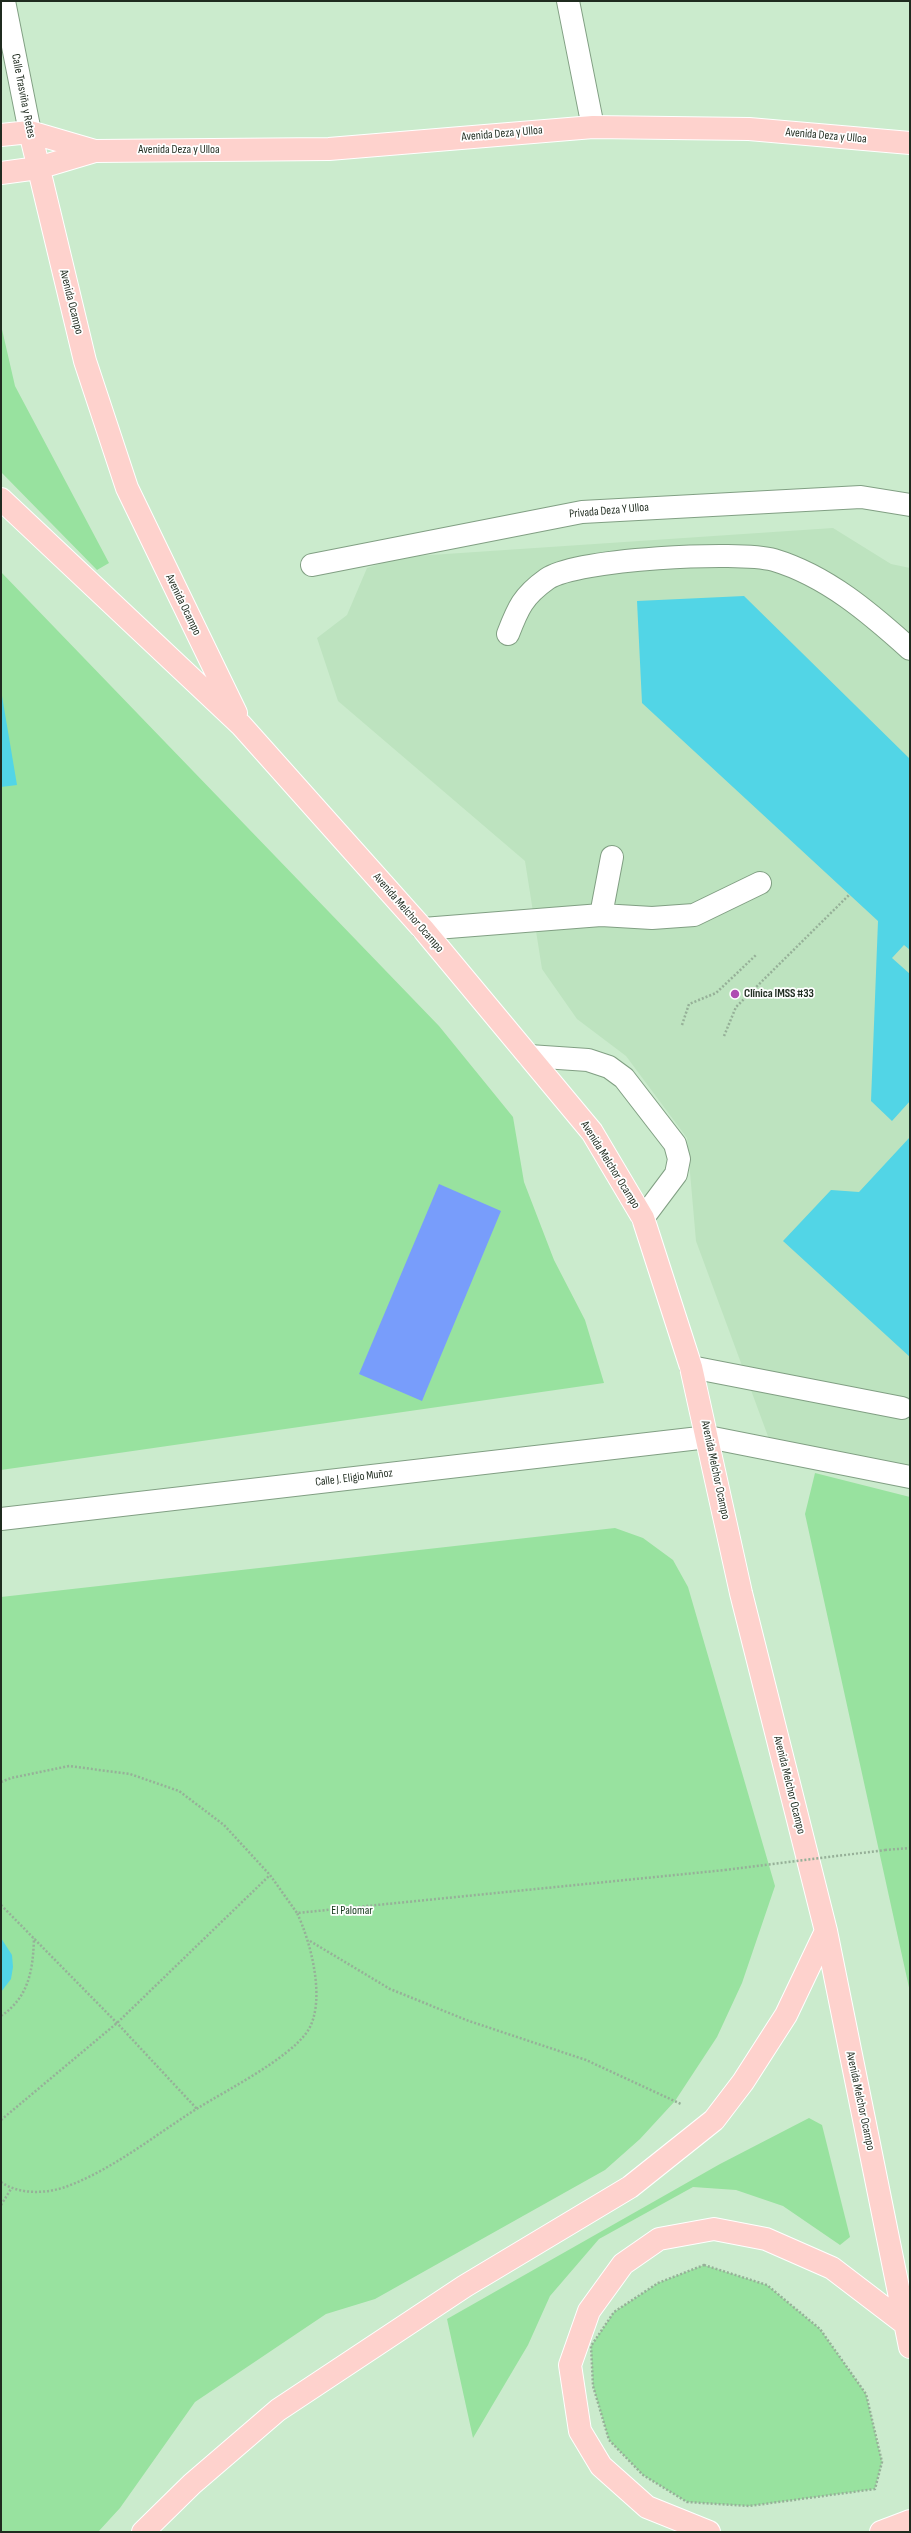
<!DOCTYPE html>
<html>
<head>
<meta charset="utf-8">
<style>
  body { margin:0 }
  #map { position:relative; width:911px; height:2533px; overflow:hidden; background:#cbebcd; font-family:"Sofia Sans Condensed",sans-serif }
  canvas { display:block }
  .frame { position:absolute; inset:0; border:2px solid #1f2b1f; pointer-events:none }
</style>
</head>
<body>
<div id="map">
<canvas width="911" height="2533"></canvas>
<div class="frame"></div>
</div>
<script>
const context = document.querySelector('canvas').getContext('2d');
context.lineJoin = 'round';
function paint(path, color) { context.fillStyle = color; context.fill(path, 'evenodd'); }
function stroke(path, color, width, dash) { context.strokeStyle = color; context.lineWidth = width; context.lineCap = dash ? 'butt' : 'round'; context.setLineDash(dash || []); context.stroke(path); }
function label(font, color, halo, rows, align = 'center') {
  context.font = font + ' "Sofia Sans Condensed",sans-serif'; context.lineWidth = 3.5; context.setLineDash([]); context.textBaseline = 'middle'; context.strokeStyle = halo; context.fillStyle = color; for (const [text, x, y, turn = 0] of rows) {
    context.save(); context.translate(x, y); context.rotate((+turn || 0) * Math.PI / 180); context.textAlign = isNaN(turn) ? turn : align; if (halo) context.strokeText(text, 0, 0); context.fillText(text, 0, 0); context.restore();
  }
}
paint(new Path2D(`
  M833,528L891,564L910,568V1473L769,1439L696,1241L687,1138L626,1056L577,1019L542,969L525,861L338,701L317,638L347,615L367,568L401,557Z`), '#bde3bf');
paint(new Path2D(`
  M1,325L15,386L109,563L97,570L1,472Z
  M1,572L439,1026L513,1117L524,1182L554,1260L585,1320L604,1383L1,1470Z
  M815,1473L910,1497V1992L805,1514Z
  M615,1528L643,1538L673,1560L688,1587L775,1886L742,1983L717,2037L675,2101L640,2139L605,2170L375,2299L326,2314L195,2402L120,2508L98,2532H1V1597Z
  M809,2118L822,2125L850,2237L840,2245L783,2206L736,2190L693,2187L599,2239L550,2296L528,2345L473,2438L447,2319L720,2164Z
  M704,2265L767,2285L820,2329L866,2394L882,2462L875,2489L749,2506L687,2502L643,2475L609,2440L593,2386L591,2346L614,2312L658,2283Z`), '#98e29f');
paint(new Path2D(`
  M439,1184L501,1211L422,1401L359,1374Z`), '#789dfb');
paint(new Path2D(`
  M744,596L910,759V950L904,945L892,958L910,974V1101L892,1121L871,1101L878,921L642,703L637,601Z
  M1,690L17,785L1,787Z
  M910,1137V1357L783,1241L831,1190L859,1192Z
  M1,1938L12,1955L13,1967L11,1979L1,1992Z`), '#52d5e6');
const service = new Path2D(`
  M508,634C518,608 523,596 547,579C576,559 739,550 774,560C827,576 870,613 910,649
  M601,915L612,857
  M423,929L601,915L652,918L694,915L760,883
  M529,1056L588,1060L609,1067L624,1078L675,1144L679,1159L676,1174L643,1218
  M691,1367L902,1408
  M708,1437L910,1477`);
const minor = new Path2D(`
  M568,1L593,127
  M312,565L582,512L861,497L910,505
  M1,1519L708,1437`);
const secondary = new Path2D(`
  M4,1L30,132`);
const primary = new Path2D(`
  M30,132L85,361L127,488L236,713
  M1,135L30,132L95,151
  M1,173L38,168L95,151L329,149L593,127L749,129L910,143
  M1,499L241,725L423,929L592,1132L643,1218L691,1367L741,1593L826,1931L910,2347
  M143,2532L192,2484L278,2410L465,2286L630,2187L714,2120L743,2082L786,2015L826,1931
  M709,2532L647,2507L601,2466L580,2431L570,2365L589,2311L623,2264L659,2239L714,2229L766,2239L832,2268L904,2323
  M881,2532L910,2521`);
stroke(service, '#819f83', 24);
stroke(minor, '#819f83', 24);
stroke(secondary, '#819f83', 24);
stroke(primary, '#fff', 24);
stroke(new Path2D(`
  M682,1025L689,1004L716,993L756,955
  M724,1036L736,1007L849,895
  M1,1782L11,1778L69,1766L130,1774L179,1791L224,1825L270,1875L297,1913L725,1870
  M885,1850L910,1848
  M1,1905L117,2023L197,2109
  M310,1941L390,1989L469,2021L586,2060L681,2104
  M1,2016C29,1997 33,1970 34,1938
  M1,2120L117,2023L270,1875
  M1,2182C19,2195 47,2194 68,2186C115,2168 155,2135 198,2108C227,2090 288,2059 307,2032C327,2003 311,1942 297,1913
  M1,2205L11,2189
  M704,2265L767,2285L820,2329L866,2394L882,2462L875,2489L749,2506L687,2502L643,2475L609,2440L593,2386L591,2346L614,2312L658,2283Z`), '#96b098', 2.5, [2, 2]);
stroke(service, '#fff', 22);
stroke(minor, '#fff', 22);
stroke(secondary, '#fff', 22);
stroke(primary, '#fed2cd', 22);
stroke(new Path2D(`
  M725,1870L885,1850`), '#96b098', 2.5, [2, 2]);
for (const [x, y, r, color] of [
  [735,994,5,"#af4cb2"]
]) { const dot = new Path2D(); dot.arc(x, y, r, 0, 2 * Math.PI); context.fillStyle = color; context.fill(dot); stroke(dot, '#fff', 1.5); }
label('12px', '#1f2b1f', '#fff', [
  ["Calle Trasviña y Retes",23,96,79],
  ["Avenida Deza y Ulloa",502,134,-5],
  ["Avenida Deza y Ulloa",826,136,5],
  ["Avenida Deza y Ulloa",179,150],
  ["Avenida Ocampo",71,302,76],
  ["Privada Deza Y Ulloa",609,511,-5],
  ["Avenida Ocampo",183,605,64],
  ["Avenida Melchor Ocampo",408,913,49],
  ["Avenida Melchor Ocampo",610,1165,58],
  ["Avenida Melchor Ocampo",715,1470,78],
  ["Calle J. Eligio Muñoz",354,1478,-7],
  ["Avenida Melchor Ocampo",789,1785,76],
  ["Avenida Melchor Ocampo",860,2101,78]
]);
label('bold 12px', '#1f2b1f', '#fff', [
  ["Clínica IMSS #33",744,994]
], 'left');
label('12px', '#123718', '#fff', [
  ["El Palomar",352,1911]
]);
</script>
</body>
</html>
